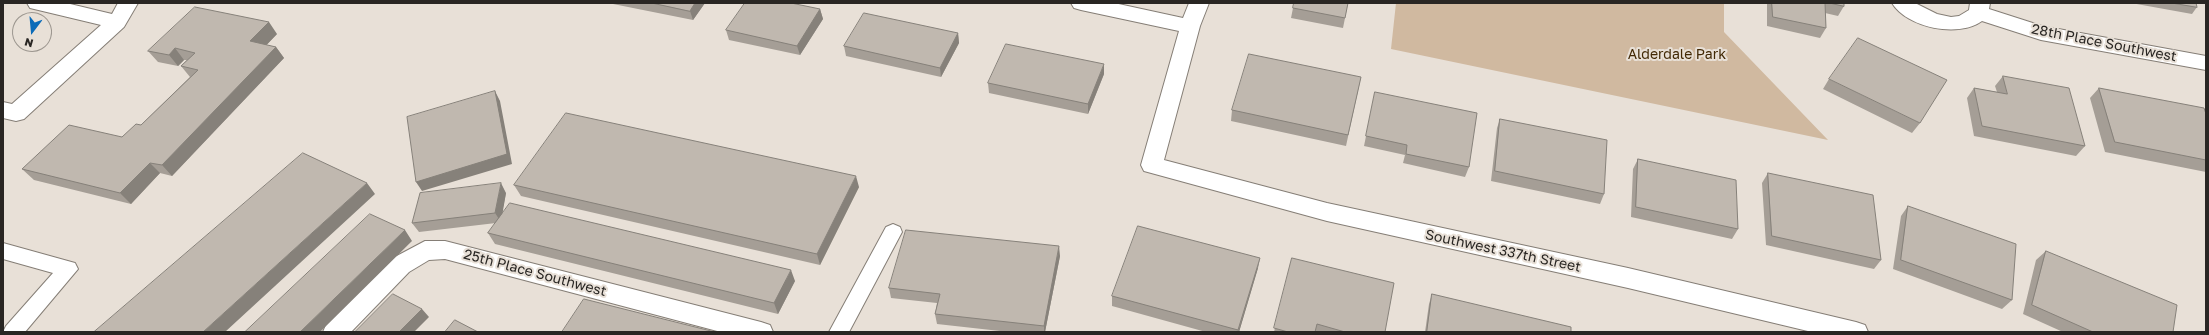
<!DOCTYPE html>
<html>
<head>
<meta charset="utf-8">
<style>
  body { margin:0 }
  #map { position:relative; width:2209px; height:335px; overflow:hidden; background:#e8e0d7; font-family:"Golos Text",sans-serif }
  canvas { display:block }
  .frame { position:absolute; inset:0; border:4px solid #292623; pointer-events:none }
  .north { position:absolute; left:12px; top:12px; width:40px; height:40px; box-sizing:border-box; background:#e8e0d7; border:1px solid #9c968f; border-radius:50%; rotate:196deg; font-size:11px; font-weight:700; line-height:16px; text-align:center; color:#292623 }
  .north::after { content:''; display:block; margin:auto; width:14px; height:18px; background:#0b6bb8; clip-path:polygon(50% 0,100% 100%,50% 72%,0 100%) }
</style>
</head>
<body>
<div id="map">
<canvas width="2209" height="335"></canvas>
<div class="frame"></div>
<div class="north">N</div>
</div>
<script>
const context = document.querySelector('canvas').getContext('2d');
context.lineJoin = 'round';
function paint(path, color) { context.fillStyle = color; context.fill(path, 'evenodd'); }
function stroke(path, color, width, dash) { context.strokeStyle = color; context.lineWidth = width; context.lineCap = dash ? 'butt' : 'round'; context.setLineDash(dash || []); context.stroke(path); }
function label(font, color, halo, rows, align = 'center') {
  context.font = font + ' "Golos Text",sans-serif'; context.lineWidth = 4; context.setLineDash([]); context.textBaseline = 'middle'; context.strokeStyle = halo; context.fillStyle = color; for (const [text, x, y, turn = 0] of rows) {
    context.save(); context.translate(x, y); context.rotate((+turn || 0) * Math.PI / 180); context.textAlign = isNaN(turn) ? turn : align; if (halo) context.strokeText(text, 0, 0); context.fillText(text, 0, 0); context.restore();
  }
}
paint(new Path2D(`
  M1396,3H1724V32L1828,140L1391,49Z`), '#d0b9a0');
const service = new Path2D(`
  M893,224L900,227L902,232L849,332H829L886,227Z
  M3,243L75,263L78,269L25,332H3L6,326L53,273L3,259Z`);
const minor = new Path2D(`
  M27,3H66L112,14L118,3H138L124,27L24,119L16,121L3,118V102L12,104L101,25L30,8Z
  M1071,3H1114L1183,18L1189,3H1209L1200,26L1164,160L1327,203L1628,268L1856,322L1865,325L1868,332H1812L1628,288L1327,221L1144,171L1141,165L1179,31L1081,10L1074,8Z
  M1892,3H1915L1937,14L1951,17L1959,16L1969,10L1970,3H1990L1989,9L2042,26L2206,56V70L2041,40L1982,21C1959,38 1907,28 1892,3Z
  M425,241H445L761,322L770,325L773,332H721L445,259L429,260L409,272L351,332H323L326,325L393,258Z`);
stroke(service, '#857e76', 2);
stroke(minor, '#857e76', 2);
paint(service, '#fff');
paint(minor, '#fff');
paint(new Path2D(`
  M608,3H705L693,20Z
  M1348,3L1343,28L1291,18L1293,8Z
  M1767,3H1844V6L1838,16L1825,13L1826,28L1820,38L1767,26Z
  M2131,3H2196L2197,7L2192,14Z
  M820,9L823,19L800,55L729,40L726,30Z
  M958,33L959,43L941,77L846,56L844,46Z
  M277,34L266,45L276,47L284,58L172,176L160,173L131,204L34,180L22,169L122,137L141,125L190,77L181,66L187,60H184L178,66L158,62L148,51Z
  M1104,74L1088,114L989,93L988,83Z
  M2003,76L2085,146L2076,156L1974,136L1967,98L1974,88L1997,92L1995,86Z
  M1361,77L1346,146L1231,121L1232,110Z
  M1829,79L1920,123L1912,133L1823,89Z
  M2099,88L2206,114V172L2105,152L2090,98Z
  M1375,92L1469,167L1465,177L1403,163L1405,155L1364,146Z
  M1500,119L1604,194L1600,204L1491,181L1497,128Z
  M1638,159L1738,229L1732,239L1631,217L1633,169Z
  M1768,173L1881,260L1874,269L1766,245L1762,183Z
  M514,185L859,187L820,265L521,196Z
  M506,193L502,213L795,281L778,314L495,244L488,233L496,223L419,232L412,223Z
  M1908,206L2012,300L2002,309L1893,269L1901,216Z
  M2046,251L2173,332H2063L2023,314L2036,260Z
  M1060,256L1045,332H1009L937,324L935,314L937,303L891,298L889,288Z
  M1292,258L1385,332H1274Z
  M1258,268L1239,332H1206L1112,306V296Z
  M1432,294L1571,332H1425L1429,304Z`), '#a59e96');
paint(new Path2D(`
  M695,3H705L693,20L690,11Z
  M820,9L823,19L800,55L797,46Z
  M269,22L277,34L259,53L250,41Z
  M958,33L959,43L941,77L940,68Z
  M276,47L284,58L172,176L162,165Z
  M175,48L184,60L178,66L169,55Z
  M1104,64V74L1088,114V104Z
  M495,91L500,101L512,164L422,191L416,182Z
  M150,163L160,173L131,204L120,193Z
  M856,176L859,187L820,265L817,254Z
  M367,183L375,194L225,332H203Z
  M501,183L506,193L501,222L495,213Z
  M405,230L412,241L320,332H300Z
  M1059,246L1060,256L1045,332H1044V326Z
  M1260,258L1258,268L1239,332H1238Z
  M791,270L795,281L778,314L774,303Z
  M422,309L429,317L414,332H399Z`), '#86817a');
const building = new Path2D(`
  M652,3H695L690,11Z
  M745,3H791L820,9L797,46L726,30Z
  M1294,3H1348L1345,18L1293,8Z
  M1772,3H1825L1826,28L1773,17Z
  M1830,3H1844V6Z
  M2172,3H2196L2197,7Z
  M195,7L269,22L250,41L276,47L162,165L150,163L120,193L22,169L69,125L122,137L136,124L141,125L198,70L181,66L195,53L175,48L169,55L148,51Z
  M864,13L958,33L940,68L844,46Z
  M1858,38L1947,80L1920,123L1829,79Z
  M1006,44L1104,64L1088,104L988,83Z
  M1249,54L1361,77L1348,135L1232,110Z
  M2003,76L2069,88L2085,146L1982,126L1974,88L2007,94Z
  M2099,88L2204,108L2206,114V160L2115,142Z
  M495,91L507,154L416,182L407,117Z
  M1375,92L1477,113L1469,167L1406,154L1407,145L1366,136Z
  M566,113L856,176L817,254L514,185Z
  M1500,119L1607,140L1604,194L1495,171Z
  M303,153L367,183L203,332H94Z
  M1638,159L1736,180L1738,229L1636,207Z
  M1768,173L1873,195L1881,260L1772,236Z
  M501,183L495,213L412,223L420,193Z
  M510,203L791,270L774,303L488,233Z
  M1908,206L2016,244L2012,300L1901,260Z
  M370,214L405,230L300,332H245Z
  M1138,226L1260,258L1238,330L1112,296Z
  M906,230L1059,246L1044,326L935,314L940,294L889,288Z
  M2046,251L2177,305L2173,332H2093L2032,305Z
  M1292,258L1394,283L1385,332H1345L1317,324L1315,332H1288L1274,328Z
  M393,294L422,309L399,332H355Z
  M1432,294L1571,327V332H1427Z
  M584,299L715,332H562Z
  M455,320L478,332H445Z`);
paint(building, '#c0b8af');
stroke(building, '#86817a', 1);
label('14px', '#292623', '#e8e0d7', [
  ["28th Place Southwest",2104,43,11],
  ["Southwest 337th Street",1503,251,12],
  ["25th Place Southwest",535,273,15]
]);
label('14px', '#422905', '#e8e0d7', [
  ["Alderdale Park",1677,55]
]);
</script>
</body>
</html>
